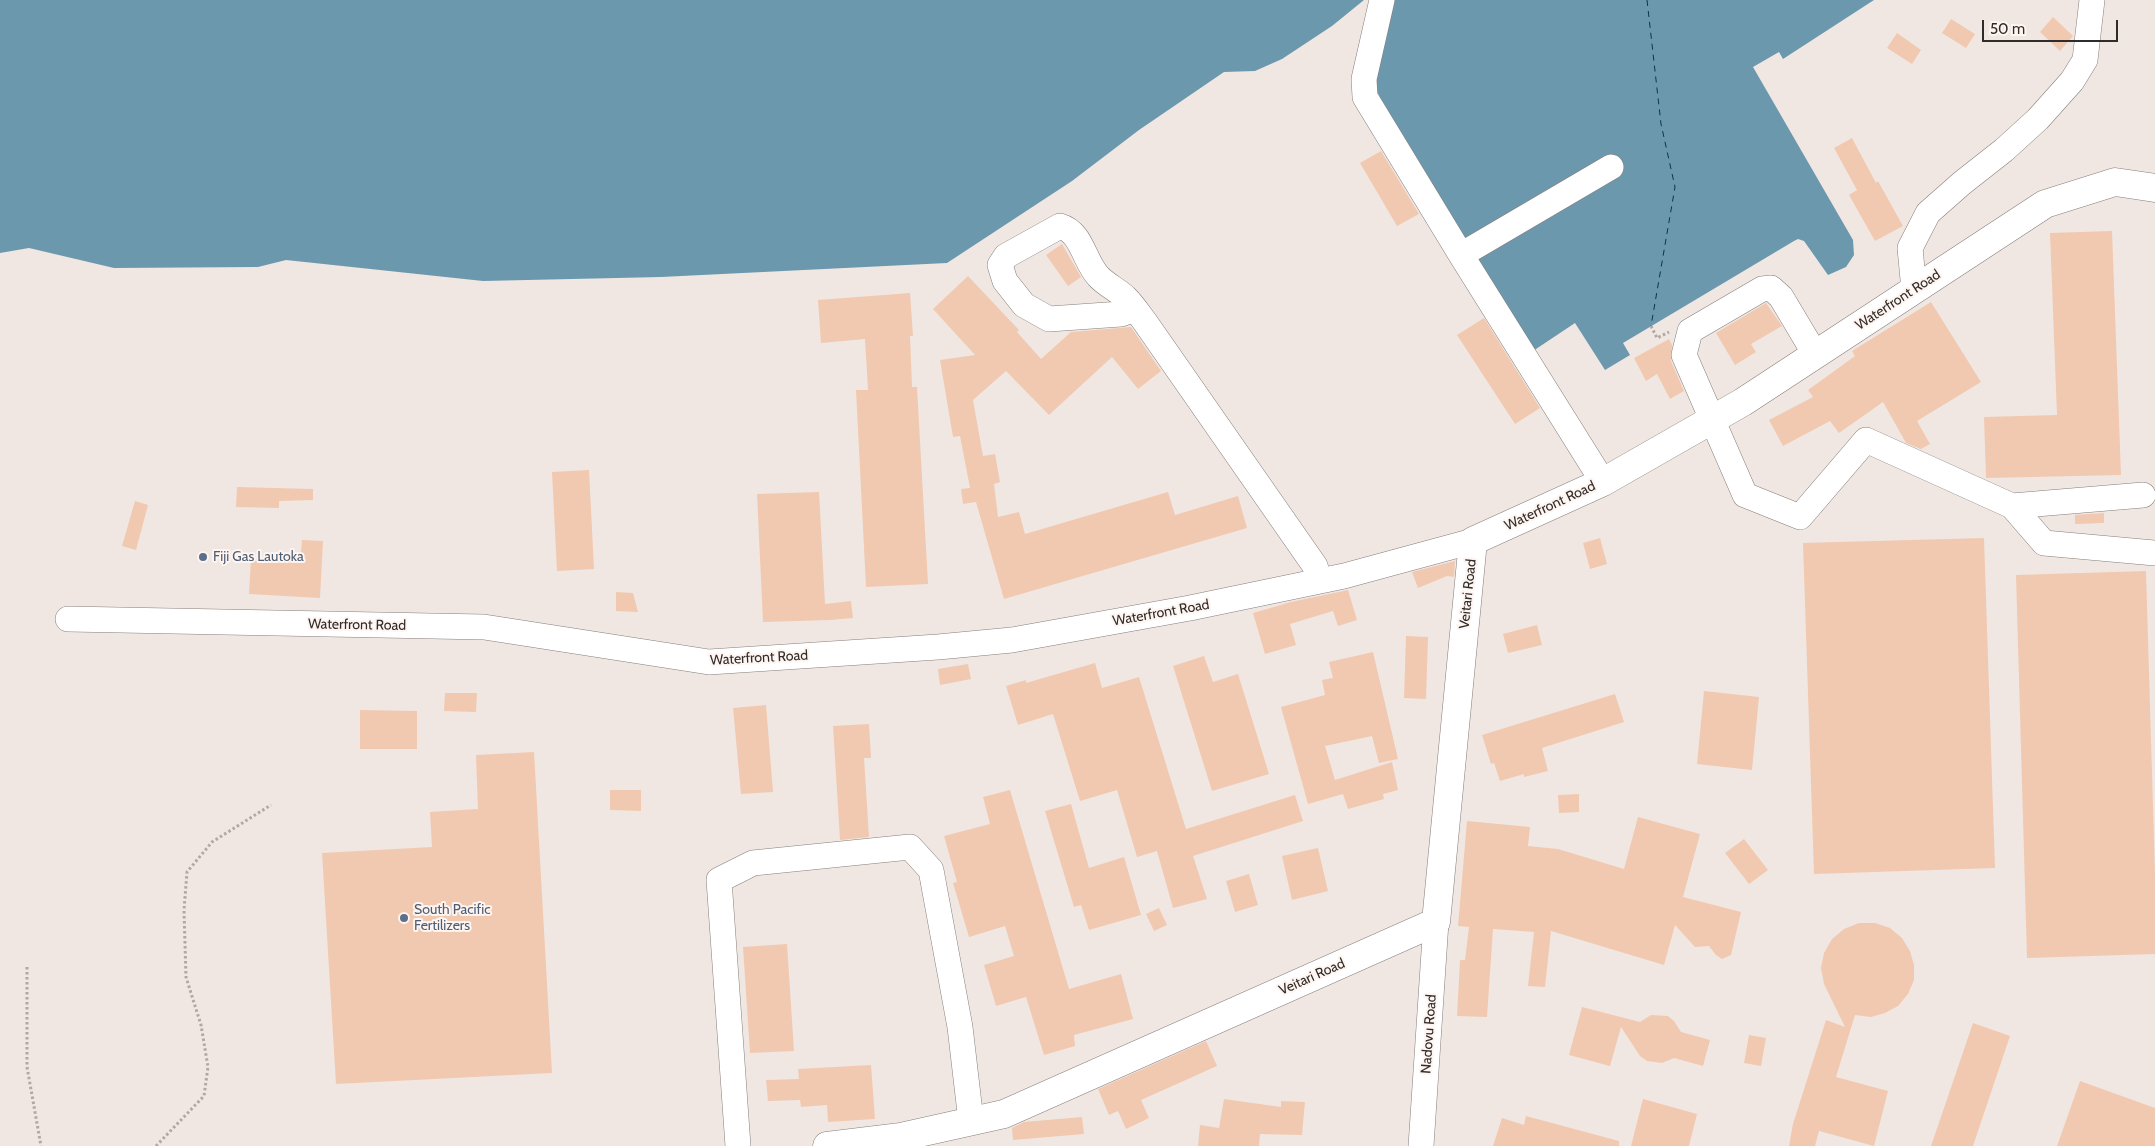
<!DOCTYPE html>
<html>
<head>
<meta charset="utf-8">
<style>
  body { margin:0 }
  #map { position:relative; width:2155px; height:1146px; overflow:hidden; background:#f0e7e3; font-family:Cabin,sans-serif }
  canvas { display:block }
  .scale { position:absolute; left:1982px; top:20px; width:136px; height:22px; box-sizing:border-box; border:2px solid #2f2c2a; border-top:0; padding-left:6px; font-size:15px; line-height:18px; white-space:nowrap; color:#2f2c2a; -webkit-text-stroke:4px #fef4f0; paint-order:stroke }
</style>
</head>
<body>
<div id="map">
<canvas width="2155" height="1146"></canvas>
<div class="scale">50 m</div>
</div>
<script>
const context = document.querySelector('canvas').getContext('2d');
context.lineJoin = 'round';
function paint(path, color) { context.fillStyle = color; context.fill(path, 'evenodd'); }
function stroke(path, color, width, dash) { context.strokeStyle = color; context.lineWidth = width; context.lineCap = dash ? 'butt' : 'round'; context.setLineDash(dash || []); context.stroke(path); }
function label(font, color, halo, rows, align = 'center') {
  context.font = font + ' Cabin,sans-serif'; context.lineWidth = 4; context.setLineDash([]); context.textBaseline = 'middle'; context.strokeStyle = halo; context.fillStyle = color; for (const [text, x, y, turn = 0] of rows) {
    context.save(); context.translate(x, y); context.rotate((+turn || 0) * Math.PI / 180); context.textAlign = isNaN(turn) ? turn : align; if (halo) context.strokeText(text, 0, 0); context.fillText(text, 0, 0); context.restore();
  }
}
paint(new Path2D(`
  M0,0H1364L1332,26L1282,59L1255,71L1224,72L1139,130L1072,181L947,263L661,277L483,281L286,260L258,267L114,268L29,248L0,253Z
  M1389,0H1874L1783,59L1779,52L1753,67L1853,240L1854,255L1846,267L1828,275L1804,241L1798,239L1794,241L1623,343L1630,355L1605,370L1575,323L1533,351L1381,100L1372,80Z`), '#6c98ad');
stroke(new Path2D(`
  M1647,0L1661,124L1675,187L1651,326`), '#0d3545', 1, [6, 5]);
paint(new Path2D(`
  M2053,17L2073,36L2060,51L2040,32Z
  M1951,19L1975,34L1966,48L1942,33Z
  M1897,33L1921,50L1912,64L1887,48Z
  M1852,138L1876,183L1878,181L1903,226L1875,241L1849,195L1857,190L1834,148Z
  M1381,151L1419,214L1397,226L1360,163Z
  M2112,231L2121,475L1986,478L1984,417L2057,415L2050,233Z
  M1062,244L1081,277L1068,286L1046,255Z
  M968,276L1019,330L1017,332L1041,359L1071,332L1131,327L1161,371L1138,389L1112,357L1049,415L1006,371L973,400L983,456L995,454L1000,482L994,484L998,517L1019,512L1025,534L1168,492L1175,515L1238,496L1247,528L1004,599L976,502L963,504L961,489L970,488L960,436L953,437L940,360L975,355L933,309Z
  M910,293L913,336H910L912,387H917L928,584L866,587L856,390H868L865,339L821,343L818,300Z
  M1931,302L1981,382L1917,421L1930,444L1921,449L1906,443L1883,402L1839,433L1830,421L1783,446L1769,420L1813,397L1808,390L1855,356L1852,351Z
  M1766,303L1782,326L1751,344L1756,352L1735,365L1716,333Z
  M1484,318L1540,408L1515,424L1457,335Z
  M1669,339L1672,345L1671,361L1684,391L1670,399L1657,374L1646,381L1634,358Z
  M589,470L594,569L557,571L552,472Z
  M237,487L313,489V500L279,501V508L236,507Z
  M819,492L825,604L851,601L853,618L831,620L763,622L757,494Z
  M135,501L148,505L136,550L122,546Z
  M2104,513V523L2075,524V515Z
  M1600,538L1607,564L1590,569L1583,543Z
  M1984,538L1995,868L1814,874L1803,543Z
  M302,540L323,541L320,598L249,594L251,559L300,562Z
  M1455,561L1454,577L1447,576L1418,588L1412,572Z
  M2146,571L2155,874V954L2027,958L2016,575Z
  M1348,590L1357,620L1338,626L1333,611L1290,624L1296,645L1265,654L1253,613L1291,602Z
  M616,592L633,593L638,612L616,611Z
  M1537,625L1542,645L1508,653L1503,634Z
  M1406,636L1428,637L1426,699L1404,698Z
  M1373,652L1398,759L1379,763L1372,736L1325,746L1335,780L1392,762L1398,790L1383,794L1384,799L1348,809L1343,794L1308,804L1281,707L1325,695L1322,680L1333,678L1329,662Z
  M1204,656L1213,682L1238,674L1269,774L1212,791L1173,666Z
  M1095,663L1102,688L1139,677L1186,829L1295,795L1303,821L1193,856L1207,899L1173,908L1157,851L1137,857L1117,790L1080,801L1053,714L1018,725L1006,686L1026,680V683Z
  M968,664L971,679L940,685L938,669Z
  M1704,691L1759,697L1752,770L1697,764Z
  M445,693H477L476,712L444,711Z
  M1615,694L1624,722L1542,748L1548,771L1524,777V774L1500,781L1494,763L1491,764L1482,735Z
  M766,705L773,792L741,794L733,708Z
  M360,710L417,711V749H360Z
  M869,724L871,758H864L869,837L840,840L833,726Z
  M534,752L552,1073L336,1084L322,853L432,847L430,812L478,809L476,755Z
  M610,790H641V811L610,810Z
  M1010,790L1069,989L1121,974L1133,1019L1074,1035L1075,1046L1044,1055L1026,997L996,1006L984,965L1014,956L1005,926L969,937L953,883L957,882L944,836L990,824L983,797Z
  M1579,794V812L1559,813L1558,795Z
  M1071,804L1089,868L1124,857L1141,915L1089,930L1081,905L1074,907L1045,811Z
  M1638,817L1700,834L1683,897L1741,912L1731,955L1722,959L1716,955L1709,946L1695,947L1675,925L1664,965L1551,931L1545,987L1528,986L1534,932L1493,929L1487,1017L1457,1016L1460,960H1465L1469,927L1458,926L1467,821L1530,827L1528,846L1558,849L1624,869Z
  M1744,839L1768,870L1749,884L1725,853Z
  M1318,848L1328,891L1292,900L1282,856Z
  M1249,874L1258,905L1235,912L1226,881Z
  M1159,908L1167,925L1154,931L1146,914Z
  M1859,923H1875L1890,928L1902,938L1910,951L1914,965V980L1908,994L1898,1006L1885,1013L1871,1017L1855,1015L1836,1077L1888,1091L1874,1146L1819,1131L1815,1146H1789L1793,1124L1826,1020L1845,1027L1824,984L1821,968L1824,953L1832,939L1844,929Z
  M787,944L794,1051L750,1053L743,947Z
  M1582,1007L1640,1022L1651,1015L1668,1016L1674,1021L1681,1032L1710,1040L1703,1066L1674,1058L1662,1063L1647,1061L1640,1056L1621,1027L1610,1066L1569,1055Z
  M1973,1023L2010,1036L1973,1146H1931Z
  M1749,1035L1766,1038L1761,1066L1744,1063Z
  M1206,1041L1217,1066L1141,1100L1149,1118L1126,1129L1118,1111L1109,1115L1098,1089Z
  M871,1065L875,1119L828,1122L827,1105L801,1107L800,1100L768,1101L766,1080L799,1079L798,1069Z
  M2080,1081L2155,1108V1146H2057Z
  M1224,1099L1281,1107V1101L1305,1102L1302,1135L1260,1134L1259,1146H1198L1200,1125L1219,1128Z
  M1643,1099L1697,1114L1689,1146H1631Z
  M1526,1116L1619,1141V1146H1493L1502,1118L1524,1125Z
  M1082,1117L1084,1134L1013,1140L1012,1128L1024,1122Z`), '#f1c9b0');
const minor = new Path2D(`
  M1382,0L1364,79L1365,97L1461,255L1603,482
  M1461,255L1611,167
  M1914,290L1910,248L1928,213L1962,183L2004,150L2038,119L2072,81L2085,60L2092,0
  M1135,309L1121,314L1049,319L1024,305L1005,281L1000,265L1006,256L1060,226C1082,232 1084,261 1098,276C1106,285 1118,290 1126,298C1133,305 1139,314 1145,322L1315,566L1320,581
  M1815,354L1781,297L1771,288L1762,289L1690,331L1684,355L1745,495L1800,517L1866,440L2012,506L2143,495
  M2012,506L2044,543L2155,553
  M68,619L484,627L709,662L938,647L1012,640L1190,608L1344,576L1473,541
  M738,1146L719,880L753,863L910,847L931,870L960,1027L971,1121
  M1421,1146L1436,922`);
const major = new Path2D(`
  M827,1146L901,1137L1004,1114L1436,922L1473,541L1603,482L1743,402L2045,204L2115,182L2155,188`);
stroke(minor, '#867e7b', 26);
stroke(major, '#867e7b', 29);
stroke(new Path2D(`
  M1651,326L1657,338L1669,332
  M27,967V1067L41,1146
  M156,1146L204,1096L208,1067L201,1025L186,977L184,910L187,872L212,842L271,805`), '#afa8a4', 3, [2.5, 2.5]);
stroke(minor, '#fff', 25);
stroke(major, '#fff', 28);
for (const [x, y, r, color] of [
  [203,557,5,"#5c6f8a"],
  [404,918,5,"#5c6f8a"]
]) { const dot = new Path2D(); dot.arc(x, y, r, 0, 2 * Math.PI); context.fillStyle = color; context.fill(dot); stroke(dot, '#fef4f0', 2); }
label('14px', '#2f2c2a', '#fef4f0', [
  ["Waterfront Road",1898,300,-33],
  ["Waterfront Road",1550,506,-25],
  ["Veitari Road",1468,594,-84],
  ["Waterfront Road",1161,613,-10],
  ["Waterfront Road",357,625,1],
  ["Waterfront Road",759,658,-3],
  ["Veitari Road",1312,977,-24],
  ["Nadovu Road",1429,1034,-86]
]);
label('14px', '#4e5e75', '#fef4f0', [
  ["Fiji Gas Lautoka",213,557],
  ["South Pacific",414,910],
  ["Fertilizers",414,926]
], 'left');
</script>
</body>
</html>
